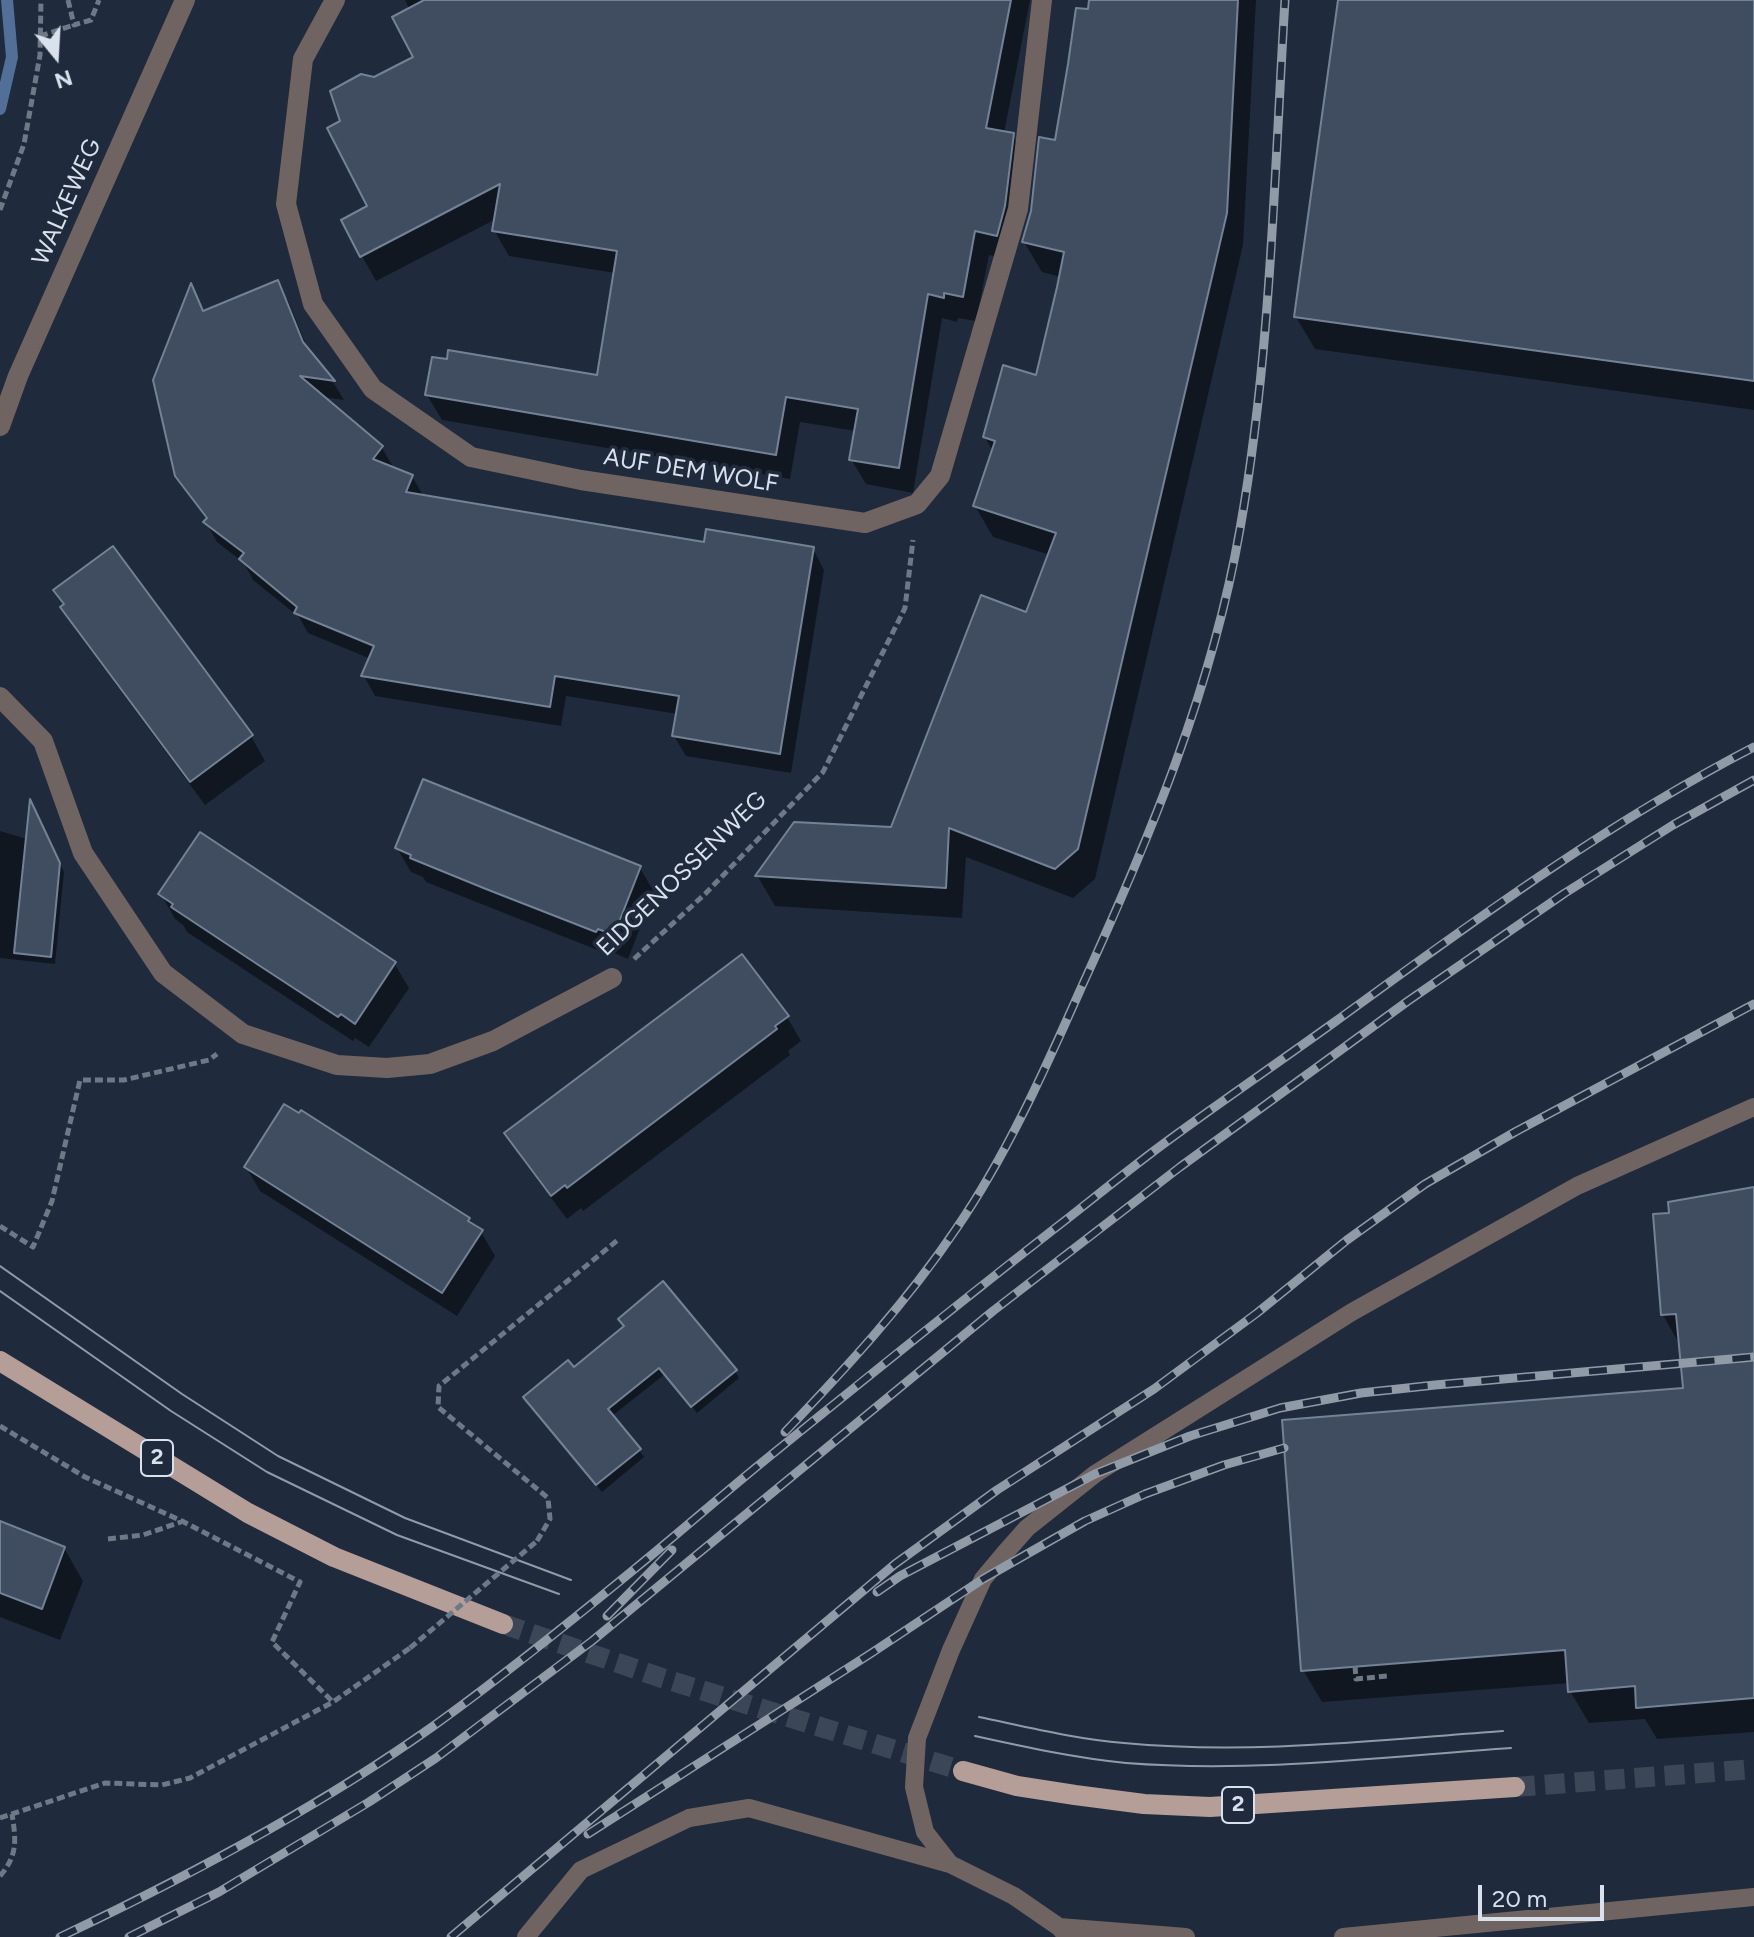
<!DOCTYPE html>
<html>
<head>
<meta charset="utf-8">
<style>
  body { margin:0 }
  #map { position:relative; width:1754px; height:1937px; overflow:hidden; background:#1f2b3c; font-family:Figtree,sans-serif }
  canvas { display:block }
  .north { position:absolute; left:16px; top:16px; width:80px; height:80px; -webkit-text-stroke:6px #1f2b3c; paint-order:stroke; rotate:162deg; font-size:22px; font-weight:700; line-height:32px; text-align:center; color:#d9e1ec }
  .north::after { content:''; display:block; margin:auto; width:28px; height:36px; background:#d9e1ec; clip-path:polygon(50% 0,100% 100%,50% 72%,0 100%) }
  .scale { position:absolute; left:1478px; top:1885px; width:126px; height:36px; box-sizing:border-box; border:4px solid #d9e1ec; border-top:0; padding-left:10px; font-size:24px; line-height:28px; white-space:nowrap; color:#d9e1ec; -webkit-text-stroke:6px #1f2b3c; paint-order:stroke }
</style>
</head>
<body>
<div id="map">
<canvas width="1754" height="1937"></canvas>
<div class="north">N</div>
<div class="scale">20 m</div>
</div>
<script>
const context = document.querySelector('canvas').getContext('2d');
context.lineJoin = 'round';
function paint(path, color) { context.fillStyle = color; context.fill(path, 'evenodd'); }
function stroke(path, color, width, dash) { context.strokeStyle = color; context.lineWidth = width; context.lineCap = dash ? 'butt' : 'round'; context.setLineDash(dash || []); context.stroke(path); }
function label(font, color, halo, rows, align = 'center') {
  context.font = font + ' Figtree,sans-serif'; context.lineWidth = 7; context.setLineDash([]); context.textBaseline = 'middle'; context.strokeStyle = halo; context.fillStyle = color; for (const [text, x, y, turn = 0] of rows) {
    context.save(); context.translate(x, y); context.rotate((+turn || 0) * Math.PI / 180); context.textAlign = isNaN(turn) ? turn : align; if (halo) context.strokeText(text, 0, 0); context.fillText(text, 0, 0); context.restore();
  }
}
paint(new Path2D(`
  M405,0H1030L1004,133L1012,135L1027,160L1011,260L989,255L976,321L958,318L957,322L942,318L913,493L866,484L851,459L856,431L800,422L790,479L442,420L427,395L599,377L615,273L509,256L494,230L496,219L376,281L362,256L370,207L342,122L375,80L415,58L410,10Z
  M1091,0H1256L1243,245L1095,879L1073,898L966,857L962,918L775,906L758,877L795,824L892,829L1027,615L1050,555L993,537L975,506L993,452L985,437L1038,377L1061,277L1042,272L1024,242L1057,142L1090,12Z
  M1340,0H1754V410L1315,349L1296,317Z
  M277,282L289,303L309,352L333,382L344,400L322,397L382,448L395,470L412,476L424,497L706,544L813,549L824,570L791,773L686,756L674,736L678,714L566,696L561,726L375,696L364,676L371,659L308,633L299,617L253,580L244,563L217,542L206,522L207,520L190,497L177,475L192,288L205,312Z
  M113,549L251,736L265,761L205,805L77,632L56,591Z
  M31,805L64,872L55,964L0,958V831L27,839Z
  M397,848L640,868L654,892L628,959L612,952L610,955L426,882L423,877L411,872Z
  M161,894L394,963L409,988L369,1047L355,1038L353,1041L187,932L183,925L175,919Z
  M787,1017L801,1041L788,1051L790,1055L583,1211L581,1208L567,1219L521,1158L507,1134Z
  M246,1167L469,1219L473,1226L481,1232L495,1256L457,1316L260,1191Z
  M1754,1190V1732L1657,1739L1645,1719L1589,1723L1570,1691V1683L1322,1702L1303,1670L1685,1390L1681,1347L1663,1315L1671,1215Z
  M626,1327L735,1371L739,1378L697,1413L665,1374L612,1416L644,1457L602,1492L530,1405Z
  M0,1523L64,1548L83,1581L60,1640L0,1617Z`), '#0007');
stroke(new Path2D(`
  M0,109L12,57L7,0`), '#526f98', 12);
const building = new Path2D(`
  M424,0H1011L986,128L1014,133L1005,206L997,236L975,231L963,297L944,293V298L928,294L899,468L849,460L858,409L786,397L776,455L425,395L432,357L447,359L448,350L597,375L617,251L492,231L500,184L360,257L341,220L367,206L327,128L340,121L330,91L361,74L374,77L413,57L392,17Z
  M1089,0H1238L1227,213L1078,849L1055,869L949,828L946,888L755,876L794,822L891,827L981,595L1026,612L1056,533L973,506L995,441L983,437L1003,365L1036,375L1057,287L1064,252L1022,242L1031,211L1039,137L1055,140L1068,64L1076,8L1088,9Z
  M1338,0H1754V381L1294,317Z
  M278,280L303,342L335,381L300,376L383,446L373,459L413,475L406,492L704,542L706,529L814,547L780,754L672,736L679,696L555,676L550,707L361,676L374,646L294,613L297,607L239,559L244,553L203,522L207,518L175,476L153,380L191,283L203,311Z
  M113,546L253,735L190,782L60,607L64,604L53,590Z
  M423,779L641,866L614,935L598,929L596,932L486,889L410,858L411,855L395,848Z
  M30,799L60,863L51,957L14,953Z
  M200,832L396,962L355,1024L341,1014L338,1017L260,966L171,907L173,904L158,894Z
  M742,954L789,1016L775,1026L777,1029L567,1188L565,1185L551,1196L504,1133Z
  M284,1104L299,1113L301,1110L470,1218L468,1221L483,1230L442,1293L244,1167Z
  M1754,1187V1698L1636,1708L1635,1686L1568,1692L1565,1650L1301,1671L1282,1420L1683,1388L1676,1314L1661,1315L1653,1214L1669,1213L1668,1202Z
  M663,1281L737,1370L691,1407L659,1368L608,1409L641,1449L596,1485L523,1397L568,1360L574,1367L624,1326L618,1319Z
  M0,1521L65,1547L42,1609L0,1593Z`);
paint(building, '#404d60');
stroke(building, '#738296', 2);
stroke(new Path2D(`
  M503,1624L662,1678L963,1771
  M1515,1787L1754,1769`), '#3b4656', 20, [20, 10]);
stroke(new Path2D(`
  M68,0L74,25L91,20L99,0
  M40,36L74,25
  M0,210L24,144L40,55L41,0
  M634,959L705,894L823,772L905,608L913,540
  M0,1226L33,1247L52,1201L80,1080H124L209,1060L217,1054
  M0,1426L85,1477L182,1521L300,1582L272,1642L333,1702
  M108,1539L143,1535L181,1522
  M537,1541L550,1519L548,1498L438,1407L439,1386L619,1239
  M1355,1666L1356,1679L1388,1676
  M0,1818L105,1783L162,1785L190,1778L333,1702L410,1648
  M0,1876C18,1855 16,1840 12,1814`), '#6e7987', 5, [8, 4]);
stroke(new Path2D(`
  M1059,1927L1186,1937
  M526,1937L581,1870L689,1818L749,1808L950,1864
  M1068,1937L1059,1927L1014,1896L950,1864L925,1832L914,1787L917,1738L951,1650L983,1579L1004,1554L1027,1528L1095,1474L1352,1312L1577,1186L1754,1107
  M1343,1937L1754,1897`), '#706462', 18);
stroke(new Path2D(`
  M335,0L303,59L286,204L313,304L373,389L471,457L581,480L865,523L917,504L940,476L1018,209L1042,0
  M0,426L18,376L185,0
  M0,697L43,741L83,853L163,973L243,1034L337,1065L387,1068L430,1064L493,1041L612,978`), '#706462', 20);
stroke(new Path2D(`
  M0,1361L248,1513L334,1557L503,1624
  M963,1771L1017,1786L1075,1795L1144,1804L1210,1807L1515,1787`), '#b59d98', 20);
stroke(new Path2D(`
  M0,1266L182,1394L278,1456L405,1518L571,1580
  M0,1291L171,1411L267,1472L397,1535L559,1594
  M979,1717C1027,1727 1075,1739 1124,1743C1250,1755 1377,1740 1503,1731
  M975,1736C1025,1747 1075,1758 1126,1763C1254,1773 1383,1757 1511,1748`), '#919ba8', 2);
const rail = new Path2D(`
  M785,1432C847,1367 906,1303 956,1229C1008,1153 1045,1069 1082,986C1149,839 1212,690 1240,529C1271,354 1274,177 1285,0
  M877,1592L900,1576L1095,1474L1190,1436L1280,1408L1361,1393L1435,1385L1754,1357
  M607,1616L672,1550
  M588,1834L870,1654L983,1579L1085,1521L1145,1494L1224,1465L1284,1448
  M60,1937C187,1877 316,1809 432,1727C502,1677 570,1622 637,1567C680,1532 722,1495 765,1460C865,1379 965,1298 1067,1219C1100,1193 1132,1167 1166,1142C1222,1101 1279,1062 1336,1021C1471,923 1605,824 1754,747
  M129,1937L219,1892L369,1802L436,1758L592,1641L993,1311L1180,1167L1408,1001L1565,893L1673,825L1754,780
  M451,1937L895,1564L997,1490L1154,1389L1257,1313L1347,1240L1425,1184L1515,1132L1754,1004`);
stroke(rail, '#919ba8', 9);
stroke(rail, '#1f2b3c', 6, [18]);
stroke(new Path2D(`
  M410,1648L537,1541`), '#6e7987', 5, [8, 4]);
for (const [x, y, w] of [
  [157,1458,32],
  [1238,1805,32]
]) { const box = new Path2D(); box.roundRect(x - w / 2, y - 18, w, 36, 6); context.fillStyle = '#1f2b3c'; context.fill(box); stroke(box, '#d9e1ec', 2); }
label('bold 22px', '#d9e1ec', null, [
  ["2",157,1458],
  ["2",1238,1805]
]);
label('24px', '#d9e1ec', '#1f2b3c', [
  ["WALKEWEG",67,202,-66],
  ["AUF DEM WOLF",691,471,9],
  ["EIDGENOSSENWEG",682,874,-44]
]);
</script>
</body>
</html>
